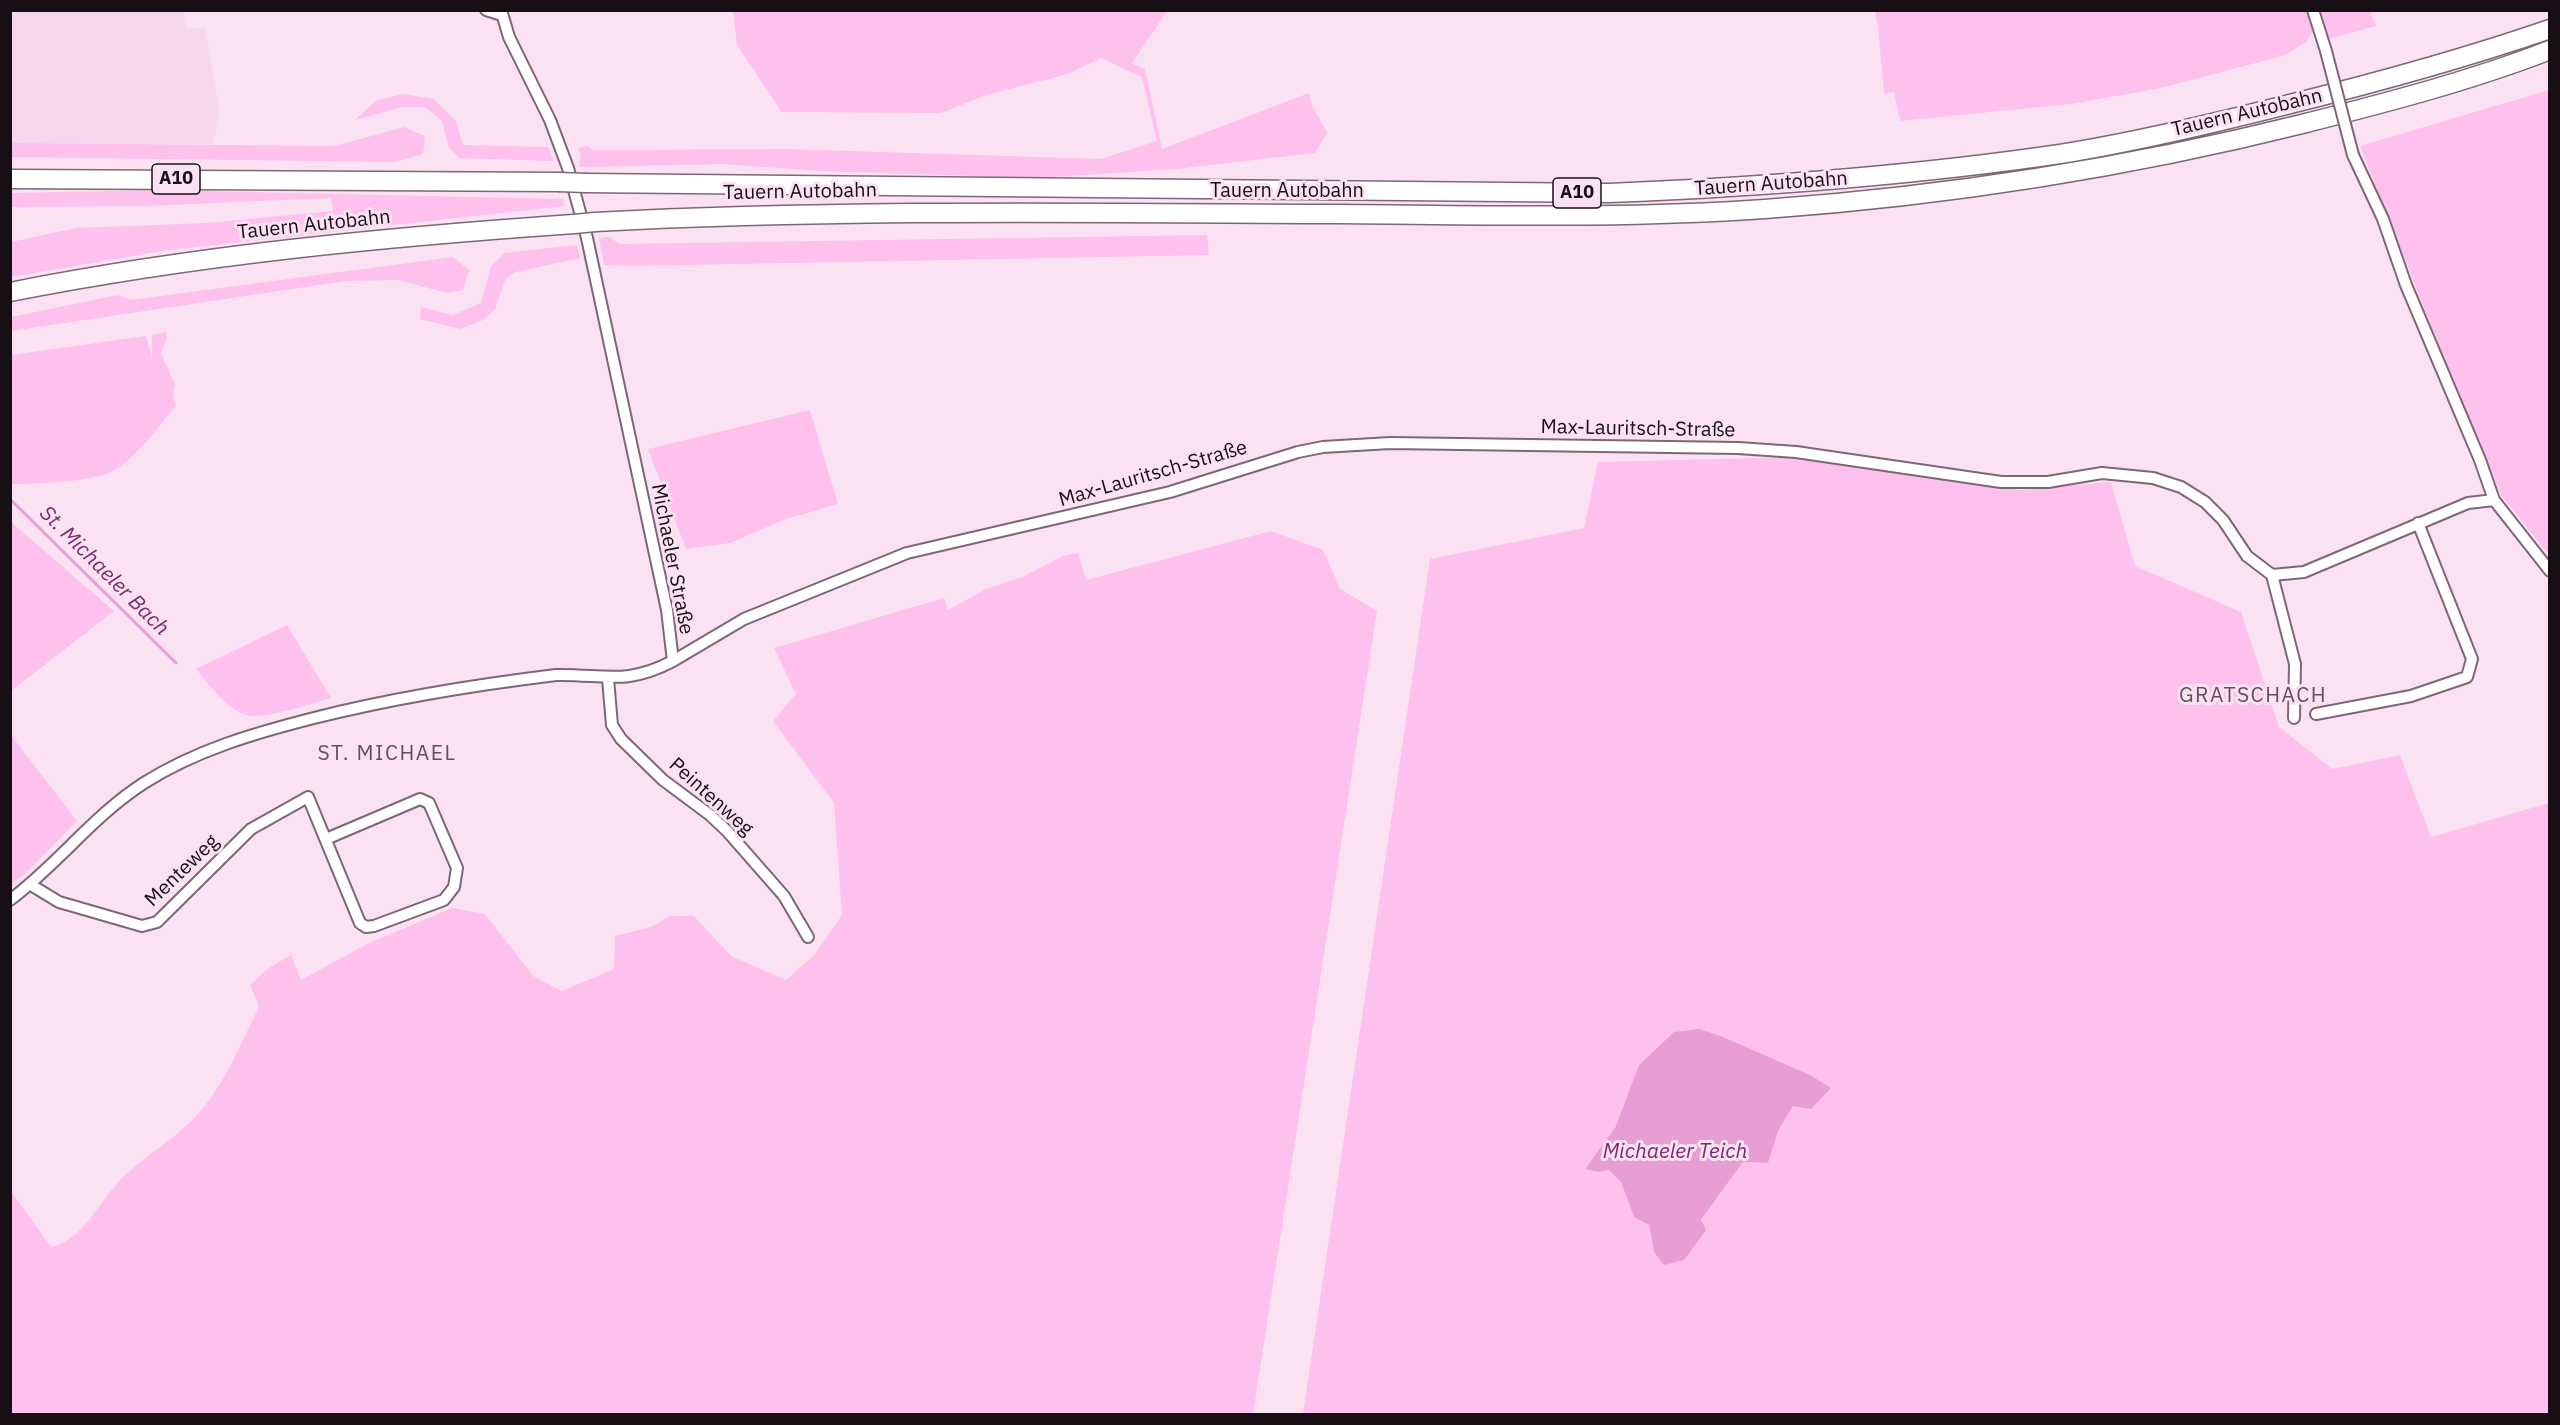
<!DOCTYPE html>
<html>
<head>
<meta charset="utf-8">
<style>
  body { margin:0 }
  #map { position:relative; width:2560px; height:1425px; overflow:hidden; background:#fbe2f3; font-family:"IBM Plex Sans",sans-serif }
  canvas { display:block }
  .frame { position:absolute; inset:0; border:12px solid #180f15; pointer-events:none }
</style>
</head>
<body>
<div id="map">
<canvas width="2560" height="1425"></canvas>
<div class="frame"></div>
</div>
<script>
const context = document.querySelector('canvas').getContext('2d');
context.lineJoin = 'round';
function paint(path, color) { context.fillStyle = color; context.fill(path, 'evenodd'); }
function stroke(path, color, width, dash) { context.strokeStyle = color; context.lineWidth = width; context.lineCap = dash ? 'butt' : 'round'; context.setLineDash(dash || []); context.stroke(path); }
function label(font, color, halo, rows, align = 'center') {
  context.font = font + ' "IBM Plex Sans",sans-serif'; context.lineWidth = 6; context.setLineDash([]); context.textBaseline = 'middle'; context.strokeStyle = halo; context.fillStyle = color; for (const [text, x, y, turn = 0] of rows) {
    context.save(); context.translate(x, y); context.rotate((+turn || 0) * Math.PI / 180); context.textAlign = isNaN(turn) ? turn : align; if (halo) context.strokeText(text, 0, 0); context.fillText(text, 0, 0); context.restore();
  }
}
paint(new Path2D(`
  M11,10L183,11L187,28H205L220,112L213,144L11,143Z`), '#f7d7ee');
paint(new Path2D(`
  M733,10L1167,11L1132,63L1145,69L1162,149L1309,93L1312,105L1327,133L1315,153L1176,169L1038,178L820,171L723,164L579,167L581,155L578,148L587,146L594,150L787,149L1101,159L1157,141L1142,77L1101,58L1068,74L986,95L941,113L782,112L737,45Z
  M2310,10L2315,26L2307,41L2286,55L2161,88L2071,104L1900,121L1894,92L1884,93L1878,26L1875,11Z
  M2317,11H2370L2376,26L2328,39Z
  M2549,90V555L2501,495L2473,432L2360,146Z
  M403,94L434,99L456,121L463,145L548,147L554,161L459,158L449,148L442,121L425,107H403L355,120L377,100Z
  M404,127L425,136L423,154L395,162L11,157V143L335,146Z
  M159,190L564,199V206L162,251L11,277V242L76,228L206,223L333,211L331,198L145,206L11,207V193Z
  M1207,235L1209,255L633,266L604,265L599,238L610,237L619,244Z
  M577,245L580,258L516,272L506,278L495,309L483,320L460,329L420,319L421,307L453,315L481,303L491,266L504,253Z
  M453,257L469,270L463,290L447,293L398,280L346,281L11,331V317L118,295L131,300Z
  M166,332L167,337L161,353L175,385L173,396L176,406C156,429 138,457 111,472C91,482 34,484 11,484V355L146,336L152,359V335Z
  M810,410L838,504L783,520L730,543L686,549L648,449Z
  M1797,457L2021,490L2111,482L2135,566L2241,612L2279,727L2332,769L2400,755L2431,837L2549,803V1414H1303L1430,559L1584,528L1598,462ZM1674,1033L1721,1036L1810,1075L1778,1131L1768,1163L1743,1162L1701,1221L1654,1252L1649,1225L1634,1217L1621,1182L1609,1170L1598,1172L1585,1169L1615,1128L1639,1065Z
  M11,522L114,611L11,691Z
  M1271,531L1323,550L1340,589L1377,611L1253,1414H11V1191L51,1247C81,1240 96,1208 115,1186C139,1158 174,1141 198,1114C225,1084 241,1042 259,1007L250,985L270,967L291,955L301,980L369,943L452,908L485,914L533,976L562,991L614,969L615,936L651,927L670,916H694L731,956L786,980L815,954L842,915L834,803L773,721L796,694L774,648L944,598L948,610L986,589L1022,577L1063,556L1078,553L1086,580Z
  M287,625L331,698C312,703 260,722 243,714C224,706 209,684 196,669Z
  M10,734L77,821L25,874L11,884Z`), '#fec0ed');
paint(new Path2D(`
  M1699,1029L1721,1036L1810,1075L1831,1088L1811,1109L1793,1106L1778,1131L1768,1163L1743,1162L1701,1220L1706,1230L1684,1260L1664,1265L1654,1252L1649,1225L1634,1217L1621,1182L1609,1170L1598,1172L1585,1169L1615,1128L1639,1065L1674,1032Z`), '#e79ed4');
stroke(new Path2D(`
  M10,499L176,663`), '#e79ed4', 3);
const street = new Path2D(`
  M486,10L502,15
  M2313,10L2326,51
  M2353,155L2383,219L2406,285L2480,460L2494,500
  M2272,575L2295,664L2294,718
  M673,661L744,619L907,553L1170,492L1298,452L1323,447L1390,443L1738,448L1796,452L2001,482H2048L2102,473L2153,478L2181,487L2205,502L2223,520L2247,556L2272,575L2304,572L2468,503L2494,500L2550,571
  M608,679L612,725L621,739L663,780L710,815L727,831L784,896L808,937
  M2316,714L2411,696L2467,677L2472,659L2418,523
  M31,885L59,902L142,926L157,922L251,829L308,797L360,923L366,927L374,926L444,900L454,887L457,868L429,803L420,799L326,839
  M10,900C58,864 94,815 144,783C196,750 255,733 314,718C393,698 474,685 556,675C605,674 625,686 673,661L667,610L587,238L568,168L550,120L509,37L501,10`);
const highway = new Path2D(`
  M10,179L559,182
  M586,183L1609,193C1760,187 1910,176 2060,154C2136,142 2211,124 2286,105C2375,83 2463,59 2550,29
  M595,222C843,209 1091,213 1339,214C1480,215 1623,219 1765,209C1946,196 2126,168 2302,124C2385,103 2470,81 2550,50
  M10,292C196,255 386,237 574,224`);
stroke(street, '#7d6776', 14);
stroke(highway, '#7d6776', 21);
stroke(street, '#fff', 10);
stroke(highway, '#fff', 18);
const streetBridge = new Path2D(`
  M2326,51L2353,155`);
const highwayBridge = new Path2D(`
  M559,182L586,183
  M574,224L595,222`);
stroke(streetBridge, '#7d6776', 14, []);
stroke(highwayBridge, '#7d6776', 21, []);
stroke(streetBridge, '#fff', 10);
stroke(highwayBridge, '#fff', 18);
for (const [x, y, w] of [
  [176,179,48],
  [1577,193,48]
]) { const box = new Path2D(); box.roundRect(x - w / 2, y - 15, w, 30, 4.5); context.fillStyle = '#fbe2f3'; context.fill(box); stroke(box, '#180f15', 1.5); }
label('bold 18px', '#180f15', null, [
  ["A10",176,179],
  ["A10",1577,193]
]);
label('20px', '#180f15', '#fbe2f3', [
  ["Tauern Autobahn",2247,113,-13],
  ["Tauern Autobahn",1771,184,-4],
  ["Tauern Autobahn",1287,191],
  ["Tauern Autobahn",800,192,-1],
  ["Tauern Autobahn",314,225,-6],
  ["Max-Lauritsch-Straße",1638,429,1],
  ["Max-Lauritsch-Straße",1153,474,-16],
  ["Michaeler Straße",672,559,79],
  ["Peintenweg",711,797,42],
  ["Menteweg",182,871,-44]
]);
label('italic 21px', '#7c286b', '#fbe2f3', [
  ["St. Michaeler Bach",104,571,45],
  ["Michaeler Teich",1675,1152]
]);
context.letterSpacing = '1.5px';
label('21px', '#634e5d', '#fbe2f3', [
  ["GRATSCHACH",2253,696],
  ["ST. MICHAEL",387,754]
]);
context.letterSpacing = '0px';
</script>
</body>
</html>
